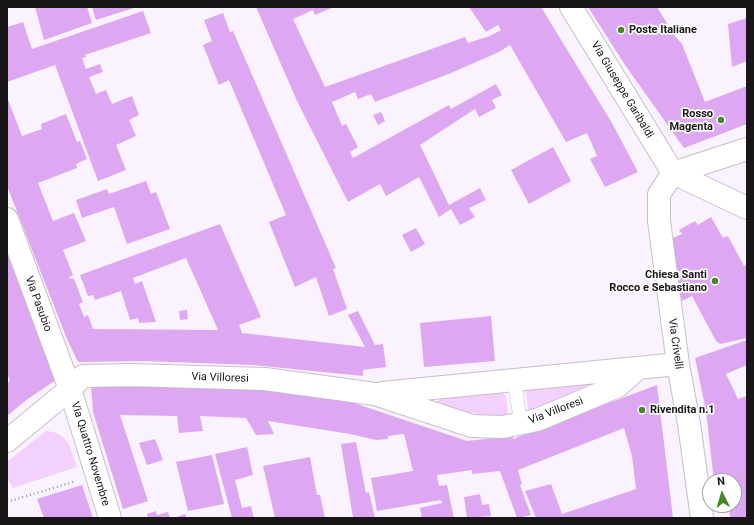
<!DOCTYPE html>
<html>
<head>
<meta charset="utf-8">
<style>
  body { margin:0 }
  #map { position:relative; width:754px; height:525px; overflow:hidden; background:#fbf2ff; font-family:Roboto,sans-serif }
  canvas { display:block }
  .frame { position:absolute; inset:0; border:8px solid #19161a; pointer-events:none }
  .north { position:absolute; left:702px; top:473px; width:40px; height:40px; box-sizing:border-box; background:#fff; border:1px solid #a3a2a3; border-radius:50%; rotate:355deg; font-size:11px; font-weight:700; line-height:16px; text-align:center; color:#19161a }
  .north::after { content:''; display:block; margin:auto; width:14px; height:18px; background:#488728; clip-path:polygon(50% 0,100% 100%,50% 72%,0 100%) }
</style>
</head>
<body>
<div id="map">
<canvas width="754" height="525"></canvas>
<div class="frame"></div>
<div class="north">N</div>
</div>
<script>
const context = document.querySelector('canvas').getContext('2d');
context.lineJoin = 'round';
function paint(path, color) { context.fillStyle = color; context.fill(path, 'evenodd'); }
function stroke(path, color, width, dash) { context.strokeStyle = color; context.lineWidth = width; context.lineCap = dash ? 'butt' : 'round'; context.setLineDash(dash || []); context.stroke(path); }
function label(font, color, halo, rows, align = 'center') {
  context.font = font + ' Roboto,sans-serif'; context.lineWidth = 3.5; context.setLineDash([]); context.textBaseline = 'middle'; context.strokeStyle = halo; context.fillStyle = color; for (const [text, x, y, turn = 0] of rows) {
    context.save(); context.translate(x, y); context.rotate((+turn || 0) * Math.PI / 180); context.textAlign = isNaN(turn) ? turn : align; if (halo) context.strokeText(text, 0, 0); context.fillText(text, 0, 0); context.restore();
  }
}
paint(new Path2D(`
  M583,382L587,384V390L534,411L528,409L526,392L530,387Z
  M501,392L506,395L508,414L505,419L441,407L437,402L441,398Z
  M46,431C69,433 70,447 77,467L13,488L7,478V462Z`), '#f2d1fe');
paint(new Path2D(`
  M35,7H87L92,23L44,40Z
  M92,7H137L96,20Z
  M256,7H334L315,15L313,10L293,19L325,87L465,37L468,43L490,36L501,30L498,25L486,32L469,7H541L612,123L638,172L605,187L590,159L597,156L587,133L566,142L510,45L499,52L451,73L375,102L371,94L358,99L355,92L332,102L342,126L346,124L358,147L350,152L353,158L449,105L451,109L496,84L502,95L492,100L496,108L479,117L475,109L420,145L449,205L480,188L486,200L469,208L475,217L460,225L451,209L439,217L419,177L386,196L380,184L348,202L297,101Z
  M588,7H657L674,35L682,44L705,102L747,86V124L684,148L625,65Z
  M143,11L151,33L85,55L86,57L82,58L86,69L100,64L103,72L89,77L96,94L106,90L112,104L132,96L139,115L129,120L136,136L116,145L126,170L98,181L55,65L7,82V27L23,22L32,49Z
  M223,13L230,32L233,31L336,268L333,269L347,309L329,316L316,277L295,287L269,222L286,215L229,80L219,85L203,45L212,41L204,20Z
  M747,18V61L732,67L728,24Z
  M7,97L22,136L42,129L41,124L66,114L77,142L80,141L87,159L76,164L77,168L38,183L53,221L74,213L86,241L63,250L73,275L68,278L74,279L83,302L79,304L84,317L88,315L93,329L218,330L186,258L133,278L135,284L142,281L156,322L139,323L138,318L130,320L121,291L95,300L93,295L88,296L80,275L220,224L261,317L239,325L242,333L365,347L348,315L358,311L375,345L383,344L386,367L363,370V376L253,365L143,361L78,362L67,339L7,186Z
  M381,112L385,121L378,125L373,115Z
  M553,147L571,181L529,204L511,170Z
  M146,181L151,194L156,192L170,229L127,244L114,207L82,218L76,200L107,189L109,194Z
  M711,217L723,238L728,236L744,266L747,264V338L720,344L716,341L692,296L682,301L673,262L671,239L682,234L679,230L695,221L698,225Z
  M416,228L425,244L411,252L402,235Z
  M7,246L56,380L25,401L7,416V383L10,381L7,373Z
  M187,310L188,319L180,320L179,311Z
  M491,316L495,361L424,367L420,323Z
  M747,340V365L726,374L738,399L747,396V518H730L729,505H734V481H714L706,411L695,358Z
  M657,385L673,518H536L525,491L551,484L562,514L636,489L632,456L624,428L518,470L522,484L520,485L531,515L517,518L500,471L472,474V470L437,475L439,486L447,485L454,518H422L420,508L442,503L441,500L377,511L371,478L413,471L404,434L388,436V439L376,440L350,434L268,421L274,434L256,435L246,418L200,416L203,431L179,433L177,416L120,415L148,501L123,509L93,412L91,386L234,387L297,393L354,403L467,441L513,436V439Z
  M155,439L163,460L147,465L139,443Z
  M356,442L366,493L369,492L375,518H353L341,444Z
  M247,447L253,475L235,480L242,508L251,506L254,518H232L215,454Z
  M212,455L224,504L188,511L176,462Z
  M310,457L317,495H320L325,518H275L263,466Z
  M82,485L93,518H44L37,499Z
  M480,494L482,505L489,504L491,516L467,518L464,497Z
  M156,511L157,515L168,512L170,518H148L147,514Z
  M185,514L187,518H174Z`), '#dea7f1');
const lane = new Path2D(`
  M514,379L521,424`);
const street = new Path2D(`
  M571,7L673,173L747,208
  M673,173L659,194V221L678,364L689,424L702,518
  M673,173L747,149
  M7,219L70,389L110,518
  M382,393L678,364
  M7,441L70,389L83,376L132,375L265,379L375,394L472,426L503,427L537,420L618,386L637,369`);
stroke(lane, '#c7beca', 14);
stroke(street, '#c7beca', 24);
stroke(new Path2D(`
  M7,502L73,482`), '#a59ea8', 2.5, [1, 3]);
stroke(lane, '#fff', 13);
stroke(street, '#fff', 22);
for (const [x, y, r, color] of [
  [621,30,4,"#488728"],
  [721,120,4,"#488728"],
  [715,281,4,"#488728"],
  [642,410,4,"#488728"]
]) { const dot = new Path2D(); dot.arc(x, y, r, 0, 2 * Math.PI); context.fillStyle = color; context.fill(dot); stroke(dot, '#fff', 1.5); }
label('bold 11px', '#19161a', '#fff', [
  ["Poste Italiane",629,30],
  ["Rosso",713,114,"right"],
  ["Magenta",713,127,"right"],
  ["Chiesa Santi",707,275,"right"],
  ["Rocco e Sebastiano",707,288,"right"],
  ["Rivendita n.1",650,410]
], 'left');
label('11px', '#19161a', '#fff', [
  ["Via Giuseppe Garibaldi",622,90,59],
  ["Via Pasubio",38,304,70],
  ["Via Crivelli",675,344,82],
  ["Via Villoresi",220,378,2],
  ["Via Villoresi",556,411,-21],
  ["Via Quattro Novembre",90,454,73]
]);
</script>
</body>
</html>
